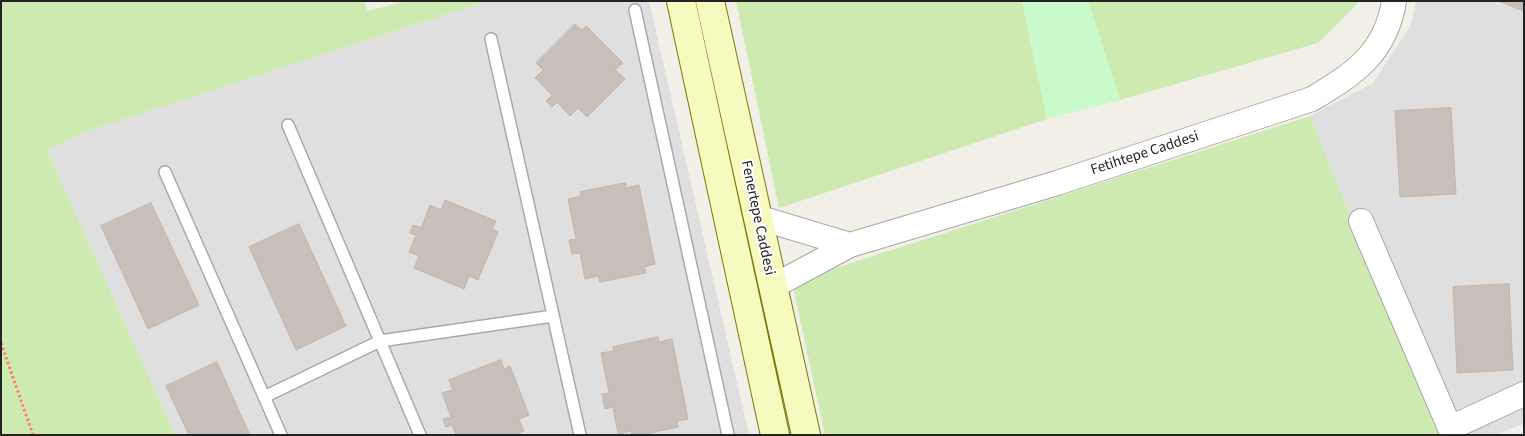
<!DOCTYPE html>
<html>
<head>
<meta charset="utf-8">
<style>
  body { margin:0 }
  #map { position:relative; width:1525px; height:436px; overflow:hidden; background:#f2efe9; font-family:"Source Sans 3",sans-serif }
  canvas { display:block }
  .frame { position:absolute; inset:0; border:2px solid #222; pointer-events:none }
</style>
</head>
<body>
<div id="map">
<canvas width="1525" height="436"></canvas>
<div class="frame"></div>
</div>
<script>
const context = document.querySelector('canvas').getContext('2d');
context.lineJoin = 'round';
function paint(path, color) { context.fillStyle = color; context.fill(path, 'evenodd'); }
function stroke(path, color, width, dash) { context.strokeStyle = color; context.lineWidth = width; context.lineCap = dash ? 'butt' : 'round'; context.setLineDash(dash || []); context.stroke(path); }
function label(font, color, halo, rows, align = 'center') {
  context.font = font + ' "Source Sans 3",sans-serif'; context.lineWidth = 4; context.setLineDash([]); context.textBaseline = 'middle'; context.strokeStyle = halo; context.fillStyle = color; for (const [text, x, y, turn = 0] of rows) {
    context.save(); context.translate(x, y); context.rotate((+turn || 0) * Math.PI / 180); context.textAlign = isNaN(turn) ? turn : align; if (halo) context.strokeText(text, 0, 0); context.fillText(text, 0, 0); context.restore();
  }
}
paint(new Path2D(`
  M488,1H649L749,435H175L47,150L85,132Z
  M1416,1H1524V424L1493,435H1439L1310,116L1373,83L1411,25Z`), '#e0dfdf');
paint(new Path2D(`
  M1,1H365L367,11L408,1H488L85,132L47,150L175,435H1Z
  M736,1H1022L1047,119L779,208Z
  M1088,1H1360L1318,43L1120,100Z
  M1310,116L1439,435H825L792,282Z`), '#cdebb0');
paint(new Path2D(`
  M1022,1H1088L1120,100L1047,119Z`), '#c8facc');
const building = new Path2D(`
  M1499,1H1524V11Z
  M575,24L582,30L586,26L623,63L615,70L625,79L587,117L578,108L570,116L557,102L552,107L546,101L552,95L535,78L543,70L536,63Z
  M1451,108L1456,194L1400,197L1395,111Z
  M626,183V188L639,185L655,264L644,267L646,273L600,282L598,276L585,279L580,253L572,254L569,240L576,239L568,199L581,196L580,192Z
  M445,200L496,221L492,229L498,232L478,280L469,276L464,289L414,268L419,256L409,252L416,235L410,233L413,225L421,228L430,205L441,210Z
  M151,203L199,305L148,329L101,226Z
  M299,224L346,326L296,350L249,247Z
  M1509,284L1513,370L1457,373L1453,287Z
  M658,337L659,342L672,339L688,419L677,421L678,427L642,435H632L631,431L618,434L613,407L605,409L602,394L609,393L601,353L614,351L613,347Z
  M501,360L504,369L510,366L529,415L519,419L524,431L515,435H456L452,425L446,427L443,419L451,417L442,393L453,390L449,380Z
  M217,362L250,435H189L166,386Z`);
paint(building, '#c7bfb8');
stroke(building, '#c4b6ab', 1);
const lane = new Path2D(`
  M635,10L728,435
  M491,39L580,435
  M288,125L420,435
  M165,172L281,435
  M264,397L380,341L553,316`);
const street = new Path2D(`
  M757,217L850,245
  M1361,221L1450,428L1524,394
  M772,287L850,245L1057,183L1312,99C1354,74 1386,53 1394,1`);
const secondary = new Path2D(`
  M681,1L775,435
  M710,1L806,435`);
stroke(lane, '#a9a9a9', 14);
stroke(street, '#a9a9a9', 26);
stroke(secondary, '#707d05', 30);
stroke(new Path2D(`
  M1,343L33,435`), '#fa8072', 3, [2.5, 2.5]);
stroke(lane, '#fff', 11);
stroke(street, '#fff', 24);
stroke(secondary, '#f7fabf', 28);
label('15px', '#222', '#fff', [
  ["Fetihtepe Caddesi",1145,154,-18],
  ["Fenertepe Caddesi",757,218,78]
]);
</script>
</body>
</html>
